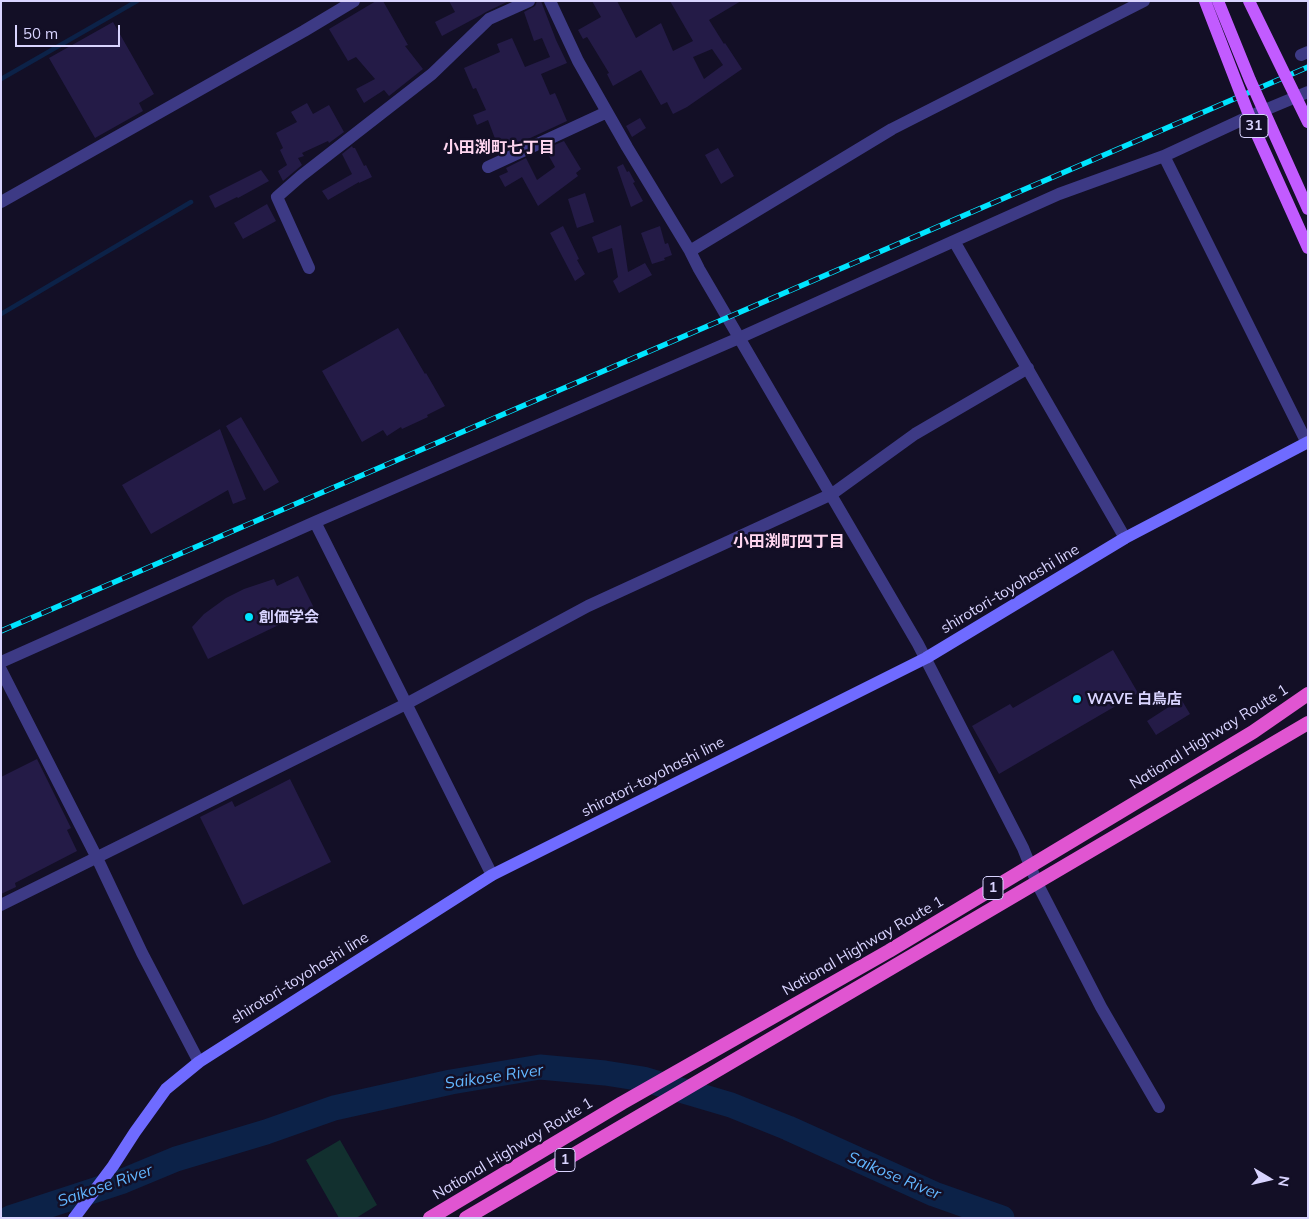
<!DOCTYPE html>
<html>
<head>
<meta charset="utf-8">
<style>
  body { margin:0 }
  #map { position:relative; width:1309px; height:1219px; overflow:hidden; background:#130f26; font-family:Mulish,sans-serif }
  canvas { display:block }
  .frame { position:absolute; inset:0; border:2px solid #d9d4ff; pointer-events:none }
  .north { position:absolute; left:1244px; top:1154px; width:50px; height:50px; -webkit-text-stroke:4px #130f26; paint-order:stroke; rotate:99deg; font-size:14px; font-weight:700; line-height:20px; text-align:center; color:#d9d4ff }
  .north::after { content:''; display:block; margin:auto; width:18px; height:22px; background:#d9d4ff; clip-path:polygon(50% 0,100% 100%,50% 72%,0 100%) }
  .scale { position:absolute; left:15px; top:25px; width:105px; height:22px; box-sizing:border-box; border:2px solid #d9d4ff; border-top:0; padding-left:6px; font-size:15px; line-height:18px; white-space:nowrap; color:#d9d4ff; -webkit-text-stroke:4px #130f26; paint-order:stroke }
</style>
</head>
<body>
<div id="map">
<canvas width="1309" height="1219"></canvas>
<div class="frame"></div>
<div class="north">N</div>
<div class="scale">50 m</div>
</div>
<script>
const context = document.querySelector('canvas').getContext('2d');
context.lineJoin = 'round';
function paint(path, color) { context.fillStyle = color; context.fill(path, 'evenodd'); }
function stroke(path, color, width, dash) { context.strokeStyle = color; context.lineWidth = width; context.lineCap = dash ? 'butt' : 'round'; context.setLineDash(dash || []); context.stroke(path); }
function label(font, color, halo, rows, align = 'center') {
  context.font = font + ' Mulish,"Noto Sans JP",sans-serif'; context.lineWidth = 5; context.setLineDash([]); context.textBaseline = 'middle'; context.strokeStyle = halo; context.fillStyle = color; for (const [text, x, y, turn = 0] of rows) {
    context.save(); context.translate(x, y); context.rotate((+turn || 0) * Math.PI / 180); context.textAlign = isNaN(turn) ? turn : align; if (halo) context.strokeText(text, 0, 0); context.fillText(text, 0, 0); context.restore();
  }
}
paint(new Path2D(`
  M340,1140L377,1205L356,1218H339L306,1160Z`), '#12302f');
stroke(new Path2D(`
  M1,79L137,1
  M1,314L191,202`), '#0c2248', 4.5);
stroke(new Path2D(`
  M10,1218L123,1181L176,1159L266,1132L334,1108L451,1082L540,1067L605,1073L643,1079L731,1105L788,1128L934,1194L1002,1218`), '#0c2248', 25);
paint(new Path2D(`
  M376,1H383L408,45L405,46L423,69L389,96L384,90L364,103L356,89L375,79L356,57L348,61L329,29Z
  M449,1H509L486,12L481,15L442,36L435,22L455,12Z
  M537,1H541L556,40L567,63L541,74L550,95L555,93L567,121L500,152L488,120L477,125L473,115L486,110L476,88L473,89L464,68L500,52L497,44L512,38L525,67L550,57L542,38L534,41L524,12L535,6Z
  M592,1H617L636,38L661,23L673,51L693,41L670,1H741L709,20L724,44L725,43L742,69L687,107L673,114L667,102L661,105L641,70L613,86L607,74L609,73L589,40L587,37L583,39L578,30L601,17ZM712,49L723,65L704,79L693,57Z
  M113,22L154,94L139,103L143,111L95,138L49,58Z
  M307,103L313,114L329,105L344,132L329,143L328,141L302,153L304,156L298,158L302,165L283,181L278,171L287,165L280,150L283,148L276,133L297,122L291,112Z
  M640,118L646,128L632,137L626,126Z
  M564,141L581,169L576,173L578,176L538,206L522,177L505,187L499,176L508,172L506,168L526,158L537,180L555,167L545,149Z
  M352,146L353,148H355L364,166L366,165L372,177L359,183V182L328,200L322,191L352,174L342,154Z
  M718,148L734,176L721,184L705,155Z
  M623,164L627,172L629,171L635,182L633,183L643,201L631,207L617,167Z
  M261,170L269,181L238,198L237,197L215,208L209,196Z
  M585,193L594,222L577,228L568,199Z
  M267,204L276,221L243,239L234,223Z
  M621,225L628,272L645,263L652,275L619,293L613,281L618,277L612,248L598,253L592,237Z
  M563,226L579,259L577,260L585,274L575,281L550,233Z
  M660,226L665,244L668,243L672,255L664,258L665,260L652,264L641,233Z
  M398,328L425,374L426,373L445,406L427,415L428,417L402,429L401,427L387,436L383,430L362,442L322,371Z
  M241,417L279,482L264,491L226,426Z
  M220,429L246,499L233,504L228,490L151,534L122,485Z
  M298,576L314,608L208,659L192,627L204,614L226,598L244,589L274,579L277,586Z
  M1113,650L1138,693L999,774L972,726L1010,704L1013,708Z
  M1181,699L1190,714L1156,735L1147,721Z
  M37,759L71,828L67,830L77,851L15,883L16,887L1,894V777Z
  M290,779L331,862L243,905L200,817L232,801L235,807Z`), '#241b47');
stroke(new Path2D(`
  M550,1L578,61L627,147L690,251L699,269L918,644L1023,848L1037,883L1101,1007L1159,1107
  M1301,55L1308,52
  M488,167L607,112
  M1,202L304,31L354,1
  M690,251L892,129L1144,1
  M309,268L277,197L301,176L432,74L489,19L529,1
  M1307,443L1164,156L1248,117L1308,92
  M315,522L492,875
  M1125,538L954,241L1059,194L1164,156
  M1,662L315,522L739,338L954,241
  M1,670L97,858L142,953L199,1062
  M1,905L406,704L588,606L832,494L915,434L1028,368`), '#3d3a85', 12);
stroke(new Path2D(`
  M74,1218L113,1166L135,1132L166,1089L199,1062L492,875L926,658L1125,538L1308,442`), '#6f6bff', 12);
stroke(new Path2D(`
  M430,1218L622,1103L889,951L1253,732L1308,694
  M466,1218L1308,723`), '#e055d1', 14);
const rail = new Path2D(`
  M1,631L1308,67`);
stroke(rail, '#00e5ff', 5.5);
stroke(rail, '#130f26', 4, [11]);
stroke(new Path2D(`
  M1205,1L1254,128L1308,248
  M1218,1L1250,80L1308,209
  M1249,1L1308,122`), '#c25bff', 12);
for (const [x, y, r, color] of [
  [249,617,5,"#00e5ff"],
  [1077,699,5,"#00e5ff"]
]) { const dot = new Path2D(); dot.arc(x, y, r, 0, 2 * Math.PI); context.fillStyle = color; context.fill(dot); stroke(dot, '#130f26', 2); }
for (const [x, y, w] of [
  [1254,126,28],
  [993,888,20],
  [565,1160,20]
]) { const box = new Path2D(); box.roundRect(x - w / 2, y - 11.5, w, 23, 4); context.fillStyle = '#130f26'; context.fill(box); stroke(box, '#d9d4ff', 1); }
label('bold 14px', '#d9d4ff', null, [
  ["31",1254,126],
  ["1",993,888],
  ["1",565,1160]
]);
label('15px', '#d9d4ff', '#130f26', [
  ["shirotori-toyohashi line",1010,589,-31],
  ["National Highway Route 1",1209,737,-32],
  ["shirotori-toyohashi line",653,777,-27],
  ["National Highway Route 1",863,946,-30],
  ["shirotori-toyohashi line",300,978,-32],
  ["National Highway Route 1",513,1149,-31]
]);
label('bold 15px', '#d9d4ff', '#130f26', [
  ["創価学会",259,617],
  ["WAVE 白鳥店",1087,699]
], 'left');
label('bold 16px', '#ffd6f0', '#130f26', [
  ["小田渕町七丁目",499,148],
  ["小田渕町四丁目",789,542]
]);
label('italic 16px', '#62b6ff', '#130f26', [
  ["Saikose River",494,1077,-8],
  ["Saikose River",894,1176,23],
  ["Saikose River",105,1186,-19]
]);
</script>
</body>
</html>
